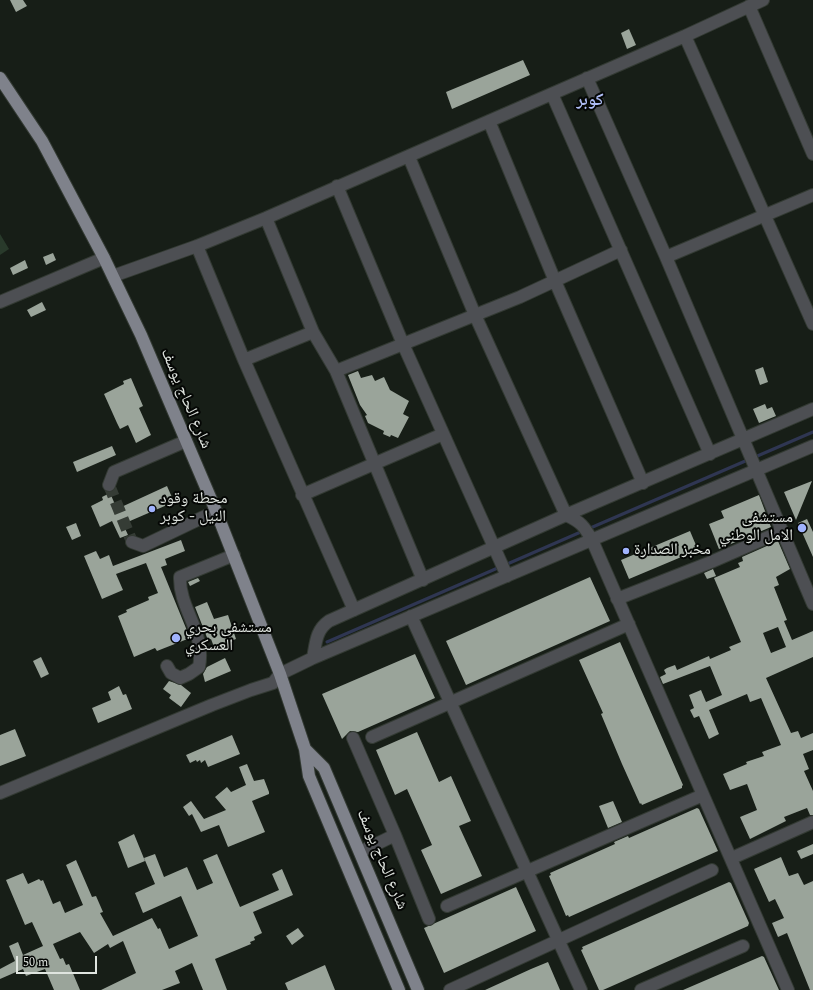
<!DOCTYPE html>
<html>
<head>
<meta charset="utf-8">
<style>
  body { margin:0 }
  #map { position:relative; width:813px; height:990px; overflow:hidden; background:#171e17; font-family:Spectral,serif }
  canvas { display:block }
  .scale { position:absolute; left:16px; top:956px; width:81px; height:18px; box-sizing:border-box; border:2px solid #dfe4df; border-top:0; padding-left:5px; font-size:12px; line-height:14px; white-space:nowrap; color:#dfe4df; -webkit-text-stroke:3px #050705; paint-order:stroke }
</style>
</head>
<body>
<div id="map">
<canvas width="813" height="990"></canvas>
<div class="scale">50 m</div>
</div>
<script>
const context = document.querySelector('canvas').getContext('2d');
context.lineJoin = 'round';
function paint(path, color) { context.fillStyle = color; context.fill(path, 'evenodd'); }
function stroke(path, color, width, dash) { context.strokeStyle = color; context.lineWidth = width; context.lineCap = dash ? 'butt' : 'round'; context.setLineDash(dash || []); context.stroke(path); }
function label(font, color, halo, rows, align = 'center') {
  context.font = font + ' Spectral,"Noto Naskh Arabic",serif'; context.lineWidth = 4; context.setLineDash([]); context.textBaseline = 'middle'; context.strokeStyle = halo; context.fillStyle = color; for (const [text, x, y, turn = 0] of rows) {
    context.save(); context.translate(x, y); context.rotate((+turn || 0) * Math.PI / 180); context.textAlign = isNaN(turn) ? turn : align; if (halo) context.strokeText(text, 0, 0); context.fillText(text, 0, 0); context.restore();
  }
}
paint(new Path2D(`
  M0,234L9,249L0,255Z`), '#293a2b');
stroke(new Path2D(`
  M755,457L813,432
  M588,529L750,459
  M505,565L583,531
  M327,642L500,567`), '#2f3652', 3);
paint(new Path2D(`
  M10,0H23L27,6L16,12Z
  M629,29L636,45L627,49L621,33Z
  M523,60L530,75L452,109L446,92Z
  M53,253L56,260L46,265L43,257Z
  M25,260L28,268L13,275L10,268Z
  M42,302L46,310L31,317L27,310Z
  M763,367L768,382L760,385L755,370Z
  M358,371L361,378L372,375L375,381L384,377L390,390L409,401L403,414L409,417L398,438L391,435L390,437L383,434L384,431L368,423L365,416L367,415L360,405L348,375Z
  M131,378L143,406L139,408L151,435L136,443L128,425L120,429L117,423L104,394L124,384L123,381Z
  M765,404L767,409L772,407L776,416L759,423L753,409Z
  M112,446L116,455L77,472L73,462Z
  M812,481L796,520L784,492Z
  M167,486L174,502L123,524L128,535L120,538L112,521L100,527L91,506L103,500L102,497L110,493L117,509Z
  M759,495L771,527L719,549L709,524L724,518L721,511Z
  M807,519L813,532V557L798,523Z
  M76,523L81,536L72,540L66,527Z
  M690,531L698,550L629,579L621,560Z
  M181,540L185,551L165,559L167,565L161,567L190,638L157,651L155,648L134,657L118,616L127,612L126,610L149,600L148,597L158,593L146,563L116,574L123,590L102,599L84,556L96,551L100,559L109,555L113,566Z
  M778,541L790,569L776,577L779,585L774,587L787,620L784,621L792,640L813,631V657L766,678L791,733L798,731L801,738L813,733V750L803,754L809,769L804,771L813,791V815H810L807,808L784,817L786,821L750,839L740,817L757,810L747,784L730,790L723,774L747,764L746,762L764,756L762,752L781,745L761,698L750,702L747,694L709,710L719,734L709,739L699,716L694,718L690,710L694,708L689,695L701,690L706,702L722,695L710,666L663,684L660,677L666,674L664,670L667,668L675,665L677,670L709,656L710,659L731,650L729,647L741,642L714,578L740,567L738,563L743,561L742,557ZM778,627L786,647L771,653L763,633Z
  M713,569L716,576L707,579L704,573Z
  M590,577L610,621L466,685L446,641Z
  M198,578L200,581L190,586L188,582Z
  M207,602L214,619L228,615L236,639L214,647L211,639L208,640L195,607Z
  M620,642L683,785L682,786V788L642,805L641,803L640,804L622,764L601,714L603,713L579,660Z
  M415,654L435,698L358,732L350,731L342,739L322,694Z
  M41,657L49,674L41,678L33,661Z
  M225,658L231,671L205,682L203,674L207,667Z
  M169,681L181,685L191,693L181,707L169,698L171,695L163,689Z
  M119,686L123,695L126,694L132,709L98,723L92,708L111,700L108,692Z
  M15,729L26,756L0,766V735Z
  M417,732L439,782L451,776L471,821L459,826L482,876L441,894L421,850L432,845L407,789L395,795L376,750Z
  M232,735L240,754L208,767L205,760L201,763L200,760L197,762L196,760L190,763L186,755Z
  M247,764L254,781L264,779L269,792V794L252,801L265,832L228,847L219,825L201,832L192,814L189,816L183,807L191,801L204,819L226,810L215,797L227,787L231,792L246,785L239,767Z
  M613,801L622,822L608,828L599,806Z
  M697,808L699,809L718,851L596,905L569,917L568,915L566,916L549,876L551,875L550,873L615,844L614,842L628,836L629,838Z
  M134,834L145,861L128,868L118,842Z
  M813,844V854L801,859L797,851Z
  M155,854L164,877L187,867L197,890L213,883L203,860L217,854L240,907L279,890L272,874L282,869L293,895L253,912L262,933L254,937L255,940L250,942L251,944L215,959L227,990H203L192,963L175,971L180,983L162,990H101L136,973L123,941L110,948L108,944L94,953L80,932L53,944L60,959L63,958L66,965L69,964L80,990H54L45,969L26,976L23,969L0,979V969L15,961L9,946L18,942L23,955L43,946L32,922L25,925L6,880L23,873L28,884L39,879L41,881L43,880L53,904L60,901L65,913L83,905L66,865L76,860L92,897L96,896L103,912L100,913L113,936L152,918L158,929L160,928L169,949L198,936L181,896L143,913L135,893L155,884L144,858Z
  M781,857L789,876L798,873L804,885L813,881V990H810L787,933L778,937L772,923L784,918L775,899L769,902L754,869Z
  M729,882L731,883L749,923L748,926L603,990H599L581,950L583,949L582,947Z
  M516,887L536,931L444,973L424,928Z
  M298,928L304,936L292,945L286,936Z
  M762,956L764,957L779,990H683Z
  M548,962L560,990H485L531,969Z
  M325,965L335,990H288L285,983Z`), '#9aa49a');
stroke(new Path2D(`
  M109,485L132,542`), '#353c35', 12, [12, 6]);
const minor = new Path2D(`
  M749,6L813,154
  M685,36L813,324
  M587,78L666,257L813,604
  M552,94L710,454
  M489,121L555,281L643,483
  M409,157L475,315L566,515C581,522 584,526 592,540L788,990
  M337,186L403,344L507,576
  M266,218L313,332L336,371L423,580
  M197,246L244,360L354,610
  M666,257L813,195
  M113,276L197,246L266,218L685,36L763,0
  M0,302L104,258
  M244,360L313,332
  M336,371L520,297L621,250
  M109,485L114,472L186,441
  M302,495L443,434
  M132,542L143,546L216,511
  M617,599L711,562L782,531
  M411,616L581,990
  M313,658C316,642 316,630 329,621L566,515L813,409
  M167,666L171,673L180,678L189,674L199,667C206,632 179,609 180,577L234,555
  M372,737L629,624
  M353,738L395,835L429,919
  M0,793L212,705L251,690L273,683L280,674L313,658L813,446
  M360,852L395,835
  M732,858L813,822
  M447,906L703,795
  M450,990L712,870
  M641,990L743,946`);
const major = new Path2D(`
  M0,78L42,141L104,258L141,335L216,511L280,674L305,749L309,776L399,990
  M305,749L324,768L418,990`);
stroke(minor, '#333a33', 14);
stroke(major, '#333a33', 14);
stroke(minor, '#4d4f53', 12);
stroke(major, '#7f828b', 12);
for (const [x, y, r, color] of [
  [152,509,4,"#a0b3fd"],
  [802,528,5,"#a0b3fd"],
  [626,551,4,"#a0b3fd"],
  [176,638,5,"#a0b3fd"]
]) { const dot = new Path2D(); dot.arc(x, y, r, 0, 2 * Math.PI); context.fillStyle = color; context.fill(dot); stroke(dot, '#050705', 1.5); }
label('16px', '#dfe4df', '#050705', [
  ["شارع الحاج يوسف",185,399,67],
  ["شارع الحاج يوسف",381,860,67]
]);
label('16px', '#dfe4df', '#050705', [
  ["محطة وقود",160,500],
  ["النيل - كوبر",160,518],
  ["مستشفى",793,519,"right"],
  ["الامل الوطني",793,537,"right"],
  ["مخبز الصدارة",634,551],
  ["مستشفى بحري",185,629],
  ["العسكري",185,647]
], 'left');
label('bold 17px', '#aebcf4', '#050705', [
  ["كوبر",590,102]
]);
</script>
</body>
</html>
